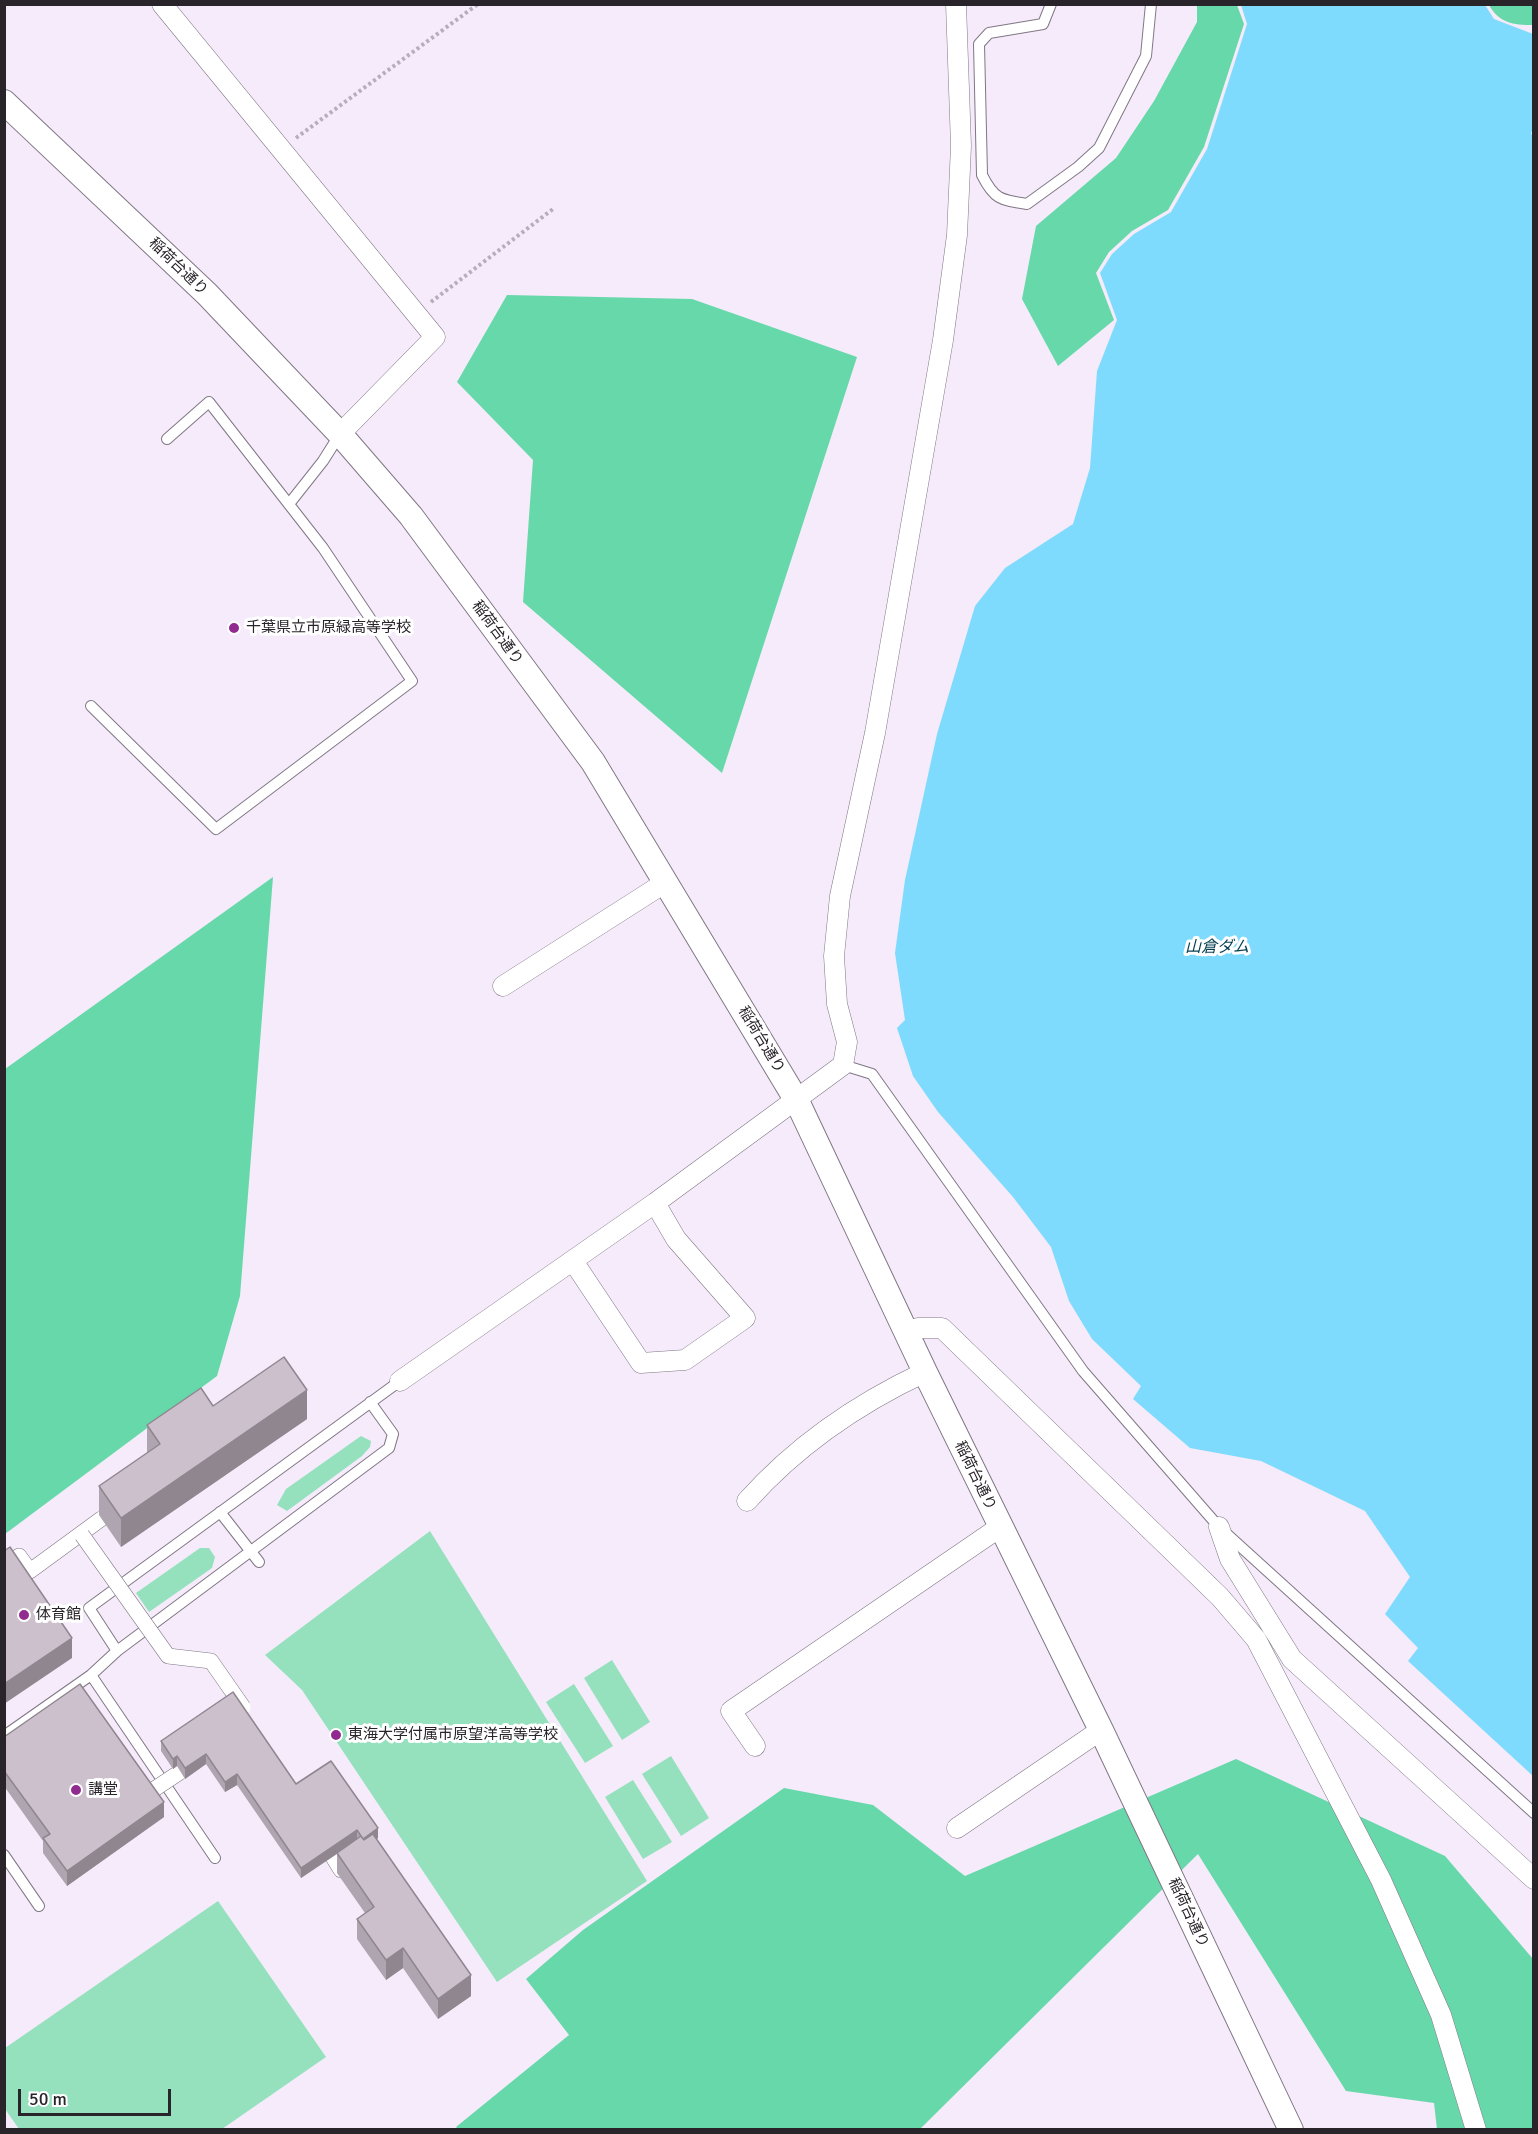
<!DOCTYPE html>
<html>
<head>
<meta charset="utf-8">
<style>
  body { margin:0 }
  #map { position:relative; width:1538px; height:2134px; overflow:hidden; background:#f5ebfa; font-family:Signika,sans-serif }
  canvas { display:block }
  .frame { position:absolute; inset:0; border:6px solid #28242a; pointer-events:none }
  .scale { position:absolute; left:18px; top:2089px; width:153px; height:27px; box-sizing:border-box; border:3px solid #28242a; border-top:0; padding-left:8px; font-size:18px; line-height:21px; white-space:nowrap; color:#28242a; -webkit-text-stroke:4px #fff; paint-order:stroke }
</style>
</head>
<body>
<div id="map">
<canvas width="1538" height="2134"></canvas>
<div class="frame"></div>
<div class="scale">50 m</div>
</div>
<script>
const context = document.querySelector('canvas').getContext('2d');
context.lineJoin = 'round';
function paint(path, color) { context.fillStyle = color; context.fill(path, 'evenodd'); }
function stroke(path, color, width, dash) { context.strokeStyle = color; context.lineWidth = width; context.lineCap = dash ? 'butt' : 'round'; context.setLineDash(dash || []); context.stroke(path); }
function label(font, color, halo, rows, align = 'center') {
  context.font = font + ' Signika,"Noto Sans JP",sans-serif'; context.lineWidth = 6; context.setLineDash([]); context.textBaseline = 'middle'; context.strokeStyle = halo; context.fillStyle = color; for (const [text, x, y, turn = 0] of rows) {
    context.save(); context.translate(x, y); context.rotate((+turn || 0) * Math.PI / 180); context.textAlign = isNaN(turn) ? turn : align; if (halo) context.strokeText(text, 0, 0); context.fillText(text, 0, 0); context.restore();
  }
}
paint(new Path2D(`
  M361,1436L371,1441L370,1447L362,1456L287,1511L277,1505L286,1489Z
  M430,1531L647,1881L497,1982L302,1690L265,1655Z
  M200,1548H209L215,1557L212,1568L149,1612L136,1593Z
  M612,1660L650,1722L622,1740L584,1678Z
  M574,1684L613,1746L585,1763L546,1702Z
  M671,1756L709,1818L681,1836L642,1774Z
  M633,1780L672,1842L643,1859L605,1797Z
  M218,1901L326,2057L222,2129H19L5,2109V2048Z`), '#95e1be');
paint(new Path2D(`
  M1197,5H1237L1244,24L1204,147L1168,210L1132,231L1109,252L1096,273L1114,320L1058,366L1022,299L1036,226L1116,158L1154,101L1197,22Z
  M1489,5H1533V25C1513,25 1499,23 1489,5Z
  M507,295L692,299L857,357L722,773L523,602L533,460L457,382Z
  M273,877L240,1296L217,1376L5,1534V1069Z
  M1236,1759L1445,1856L1533,1959V2129H1437L1434,2103L1346,2091L1198,1854L920,2129L459,2130L456,2127L569,2035L526,1979L583,1930L784,1788L873,1805L965,1876Z`), '#67d8aa');
paint(new Path2D(`
  M1241,5H1485L1494,19L1533,34L1534,127L1531,133L1534,140L1533,1776L1408,1661L1418,1648L1385,1614L1410,1577L1365,1511L1261,1461L1190,1448L1133,1399L1141,1386L1092,1339L1069,1301L1051,1247L1013,1197L938,1112L913,1076L897,1028L905,1020L895,953L905,880L937,734L975,606L1005,568L1073,524L1090,468L1097,371L1117,320L1100,273L1112,254L1134,234L1171,212L1207,149L1247,24Z`), '#7fdbfd');
const service = new Path2D(`
  M1051,4L1043,24L989,33L979,44L982,175C994,199 1000,200 1027,204L1078,167L1099,148L1146,56L1151,4
  M289,504L323,461L340,434
  M91,706L216,829L412,681L323,548L209,402L167,439
  M843,1065L872,1074L1083,1371L1219,1527L1534,1813
  M220,1512L259,1562
  M117,1651L89,1608L400,1381
  M91,1675L215,1858
  M4,1736L91,1675L117,1651L389,1448L393,1434L370,1402
  M4,1855L39,1906`);
const pedestrian = new Path2D(`
  M4,1566L19,1556L30,1571L101,1519
  M333,1857L341,1870`);
const minor = new Path2D(`
  M162,4L435,337L340,434
  M503,986L666,882
  M573,1261L641,1363L685,1360L745,1318L676,1239L655,1203
  M906,1332L918,1328H942L1220,1597L1256,1639L1381,1880L1441,2015L1476,2130
  M400,1381L655,1203L843,1065L847,1042L837,1004L834,956L840,896L875,733L943,340L957,235L961,146L956,4
  M747,1501C796,1446 859,1403 925,1372
  M1219,1527L1230,1559L1292,1659L1534,1879
  M755,1746L731,1711L1000,1527
  M957,1828L1101,1730`);
const tertiary = new Path2D(`
  M4,102L207,294L340,434L411,516L593,762L797,1101L925,1372L1101,1730L1291,2130`);
stroke(service, '#807785', 12);
stroke(pedestrian, '#807785', 16);
stroke(minor, '#807785', 21);
stroke(tertiary, '#807785', 26);
stroke(new Path2D(`
  M296,138L478,4
  M431,302L553,209`), '#b6aeba', 4, [3, 3]);
stroke(service, '#fff', 10);
stroke(pedestrian, '#fff', 15);
stroke(minor, '#fff', 20);
stroke(tertiary, '#fff', 24);
const pedestrianBridge = new Path2D(`
  M82,1535L168,1656L211,1661L243,1707
  M147,1794L180,1772`);
stroke(pedestrianBridge, '#807785', 16, []);
stroke(pedestrianBridge, '#fff', 15);
paint(new Path2D(`
  M213,1406L307,1419L121,1547L99,1515V1486L147,1453V1425Z
  M233,1692L296,1784L378,1838L376,1839L471,1996L438,2019L403,1968L386,1980L357,1939V1919L365,1913L337,1873V1854L301,1878L237,1785L225,1792L206,1764L185,1779L177,1766L173,1769L161,1751V1741Z
  M4,1737L164,1817L67,1886L43,1853V1841L4,1786Z`), '#afa5b0');
paint(new Path2D(`
  M307,1390V1419L121,1547V1518Z
  M72,1638V1658L4,1704V1684Z
  M206,1754V1764L185,1779V1768Z
  M177,1756V1766L173,1769V1759Z
  M237,1774V1785L225,1792V1782Z
  M164,1802V1817L67,1886V1871Z
  M378,1828V1838L363,1849V1839Z
  M357,1830V1840L301,1878V1868Z
  M403,1948V1968L386,1980V1960Z
  M471,1975V1996L438,2019V1999Z`), '#8f8690');
const building = new Path2D(`
  M284,1357L307,1390L121,1518L99,1486L160,1444L147,1425L201,1388L213,1406Z
  M10,1547L72,1638L4,1684V1551Z
  M80,1684L164,1802L67,1871L43,1838L50,1834L4,1771V1737Z
  M233,1692L296,1784L331,1761L378,1828L363,1839L357,1830L301,1868L237,1774L225,1782L206,1754L185,1768L177,1756L173,1759L161,1741Z
  M373,1834L471,1975L438,1999L403,1948L386,1960L357,1919L374,1907L337,1853L361,1836L364,1840Z`);
paint(building, '#ccc0cd');
stroke(building, '#8f8690', 1.5);
for (const [x, y, r, color] of [
  [234,628,6,"#922b90"],
  [24,1615,6,"#922b90"],
  [336,1735,6,"#922b90"],
  [76,1790,6,"#922b90"]
]) { const dot = new Path2D(); dot.arc(x, y, r, 0, 2 * Math.PI); context.fillStyle = color; context.fill(dot); stroke(dot, '#fff', 2); }
label('15px', '#28242a', '#fff', [
  ["稲荷台通り",178,267,44],
  ["稲荷台通り",497,633,54],
  ["稲荷台通り",761,1040,59],
  ["稲荷台通り",975,1476,64],
  ["稲荷台通り",1188,1913,65]
]);
label('15px', '#28242a', '#fff', [
  ["千葉県立市原緑高等学校",246,628],
  ["体育館",36,1615],
  ["東海大学付属市原望洋高等学校",348,1735],
  ["講堂",88,1790]
], 'left');
label('italic 16px', '#043e4f', '#fff', [
  ["山倉ダム",1217,948]
]);
</script>
</body>
</html>
